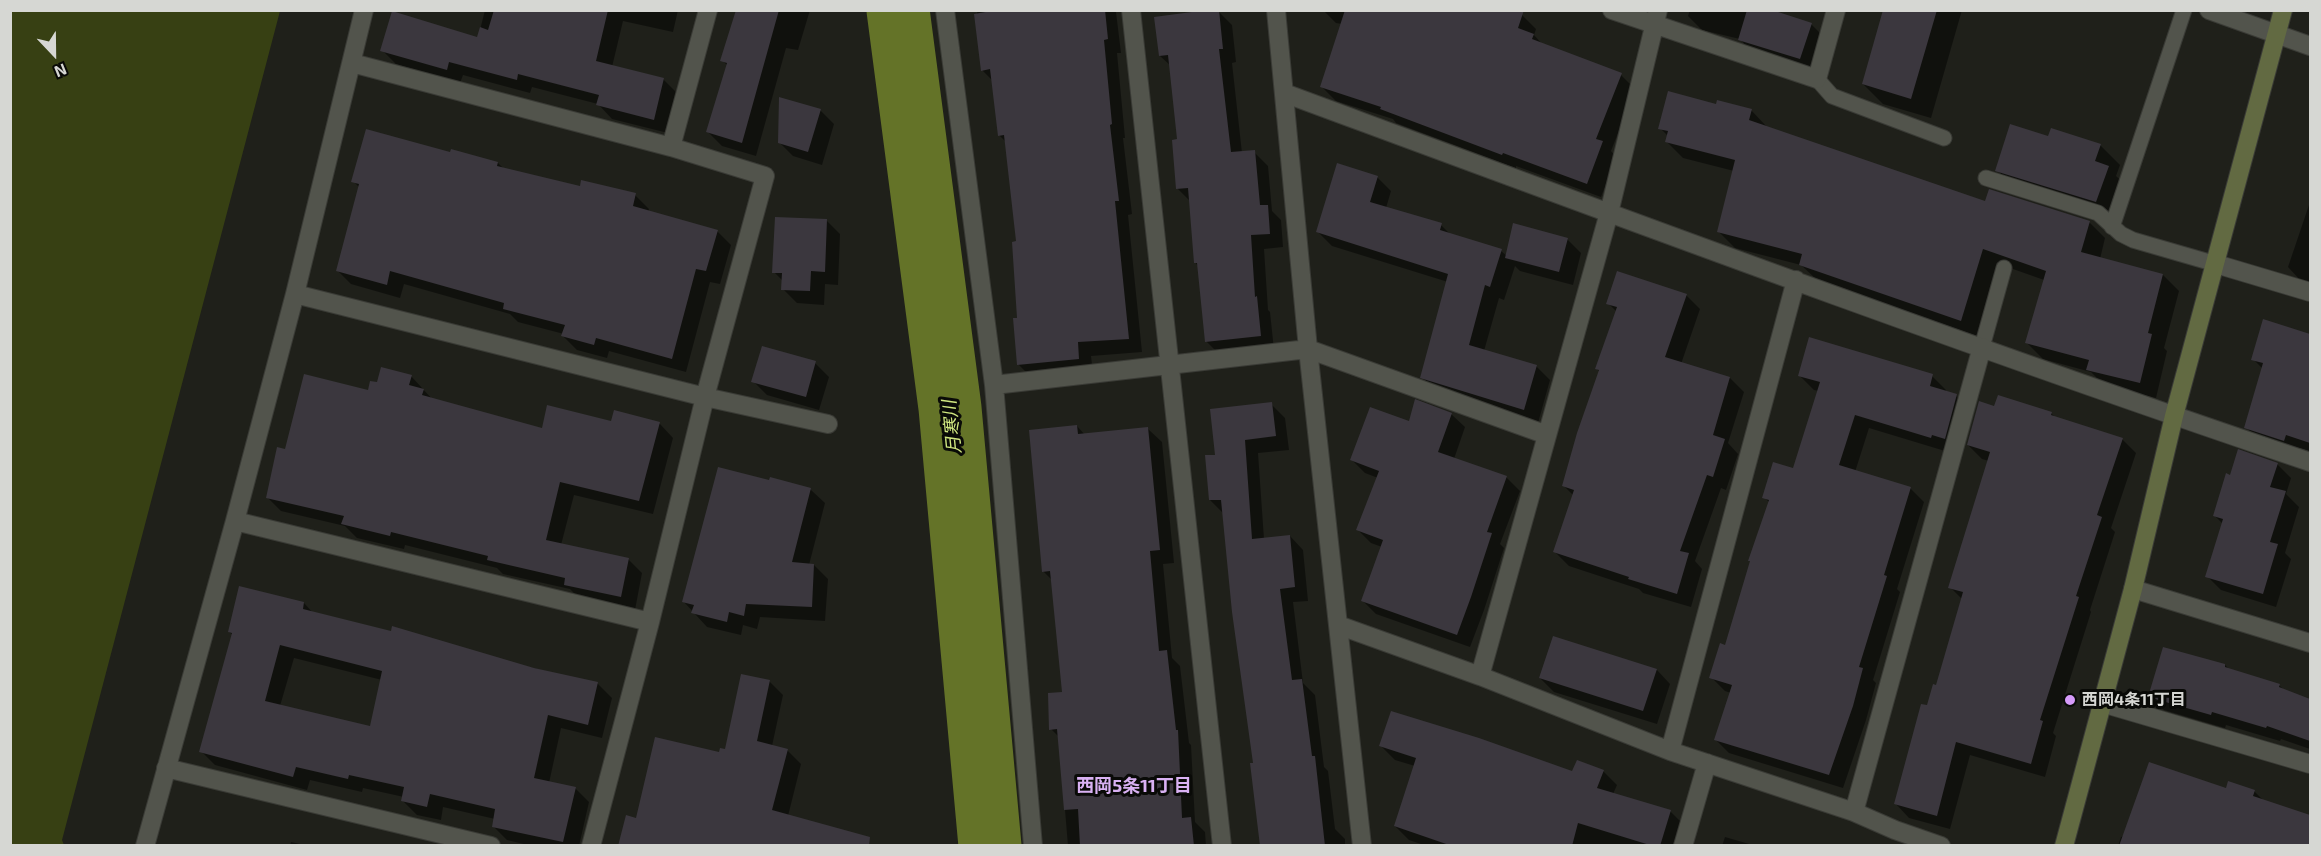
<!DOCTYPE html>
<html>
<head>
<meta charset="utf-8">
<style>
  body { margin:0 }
  #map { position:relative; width:2321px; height:856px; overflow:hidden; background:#1f201a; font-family:"Exo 2",sans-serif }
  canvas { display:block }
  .frame { position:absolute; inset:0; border:12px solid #d6d7d3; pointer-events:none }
  .north { position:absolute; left:24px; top:24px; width:60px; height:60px; -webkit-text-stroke:4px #090a07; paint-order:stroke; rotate:158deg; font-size:16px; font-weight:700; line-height:24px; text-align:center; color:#d6d7d3 }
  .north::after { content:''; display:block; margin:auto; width:21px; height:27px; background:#d6d7d3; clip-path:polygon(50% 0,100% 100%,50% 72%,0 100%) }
</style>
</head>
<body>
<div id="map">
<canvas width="2321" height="856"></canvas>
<div class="frame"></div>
<div class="north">N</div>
</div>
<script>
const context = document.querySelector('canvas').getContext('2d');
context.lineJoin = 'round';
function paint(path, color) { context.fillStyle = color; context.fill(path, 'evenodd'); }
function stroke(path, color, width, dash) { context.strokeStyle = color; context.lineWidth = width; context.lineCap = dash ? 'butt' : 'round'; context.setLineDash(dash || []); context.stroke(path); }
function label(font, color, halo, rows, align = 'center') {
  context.font = font + ' "Exo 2","Noto Sans JP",sans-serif'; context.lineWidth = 6; context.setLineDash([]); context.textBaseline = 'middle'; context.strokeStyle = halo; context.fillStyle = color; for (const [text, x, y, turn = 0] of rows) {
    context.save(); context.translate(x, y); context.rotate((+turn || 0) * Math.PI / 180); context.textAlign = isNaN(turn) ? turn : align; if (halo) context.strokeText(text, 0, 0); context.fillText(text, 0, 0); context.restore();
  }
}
paint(new Path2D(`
  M10,11H280L62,840L64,845H11Z`), '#374013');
paint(new Path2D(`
  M485,10H678L673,32L623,21L612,67L663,79L677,93L668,133L612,119L598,104L532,87L530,93L463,75L460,83L396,64L382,50L478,38Z
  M737,10H810L798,50L786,48L756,156L722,146L708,132L728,66L722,60Z
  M977,10L1116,12L1121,53H1117L1125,138H1123L1132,214L1128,215L1142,352L1091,356L1093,373L1032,378L1018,364L1017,243L1006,142L999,135L993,81L982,70Z
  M1323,10H1509L1522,15L1536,29L1534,35L1543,45L1621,75L1635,89L1611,151L1616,157L1601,197L1516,166V168L1396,123L1393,119L1336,101L1322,87L1342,24L1336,23Z
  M1690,10H1767L1811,24L1825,38L1814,72L1753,54L1740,39L1702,30L1688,16Z
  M1885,10H1962L1931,118L1883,104L1863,84Z
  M1218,11L1232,25L1236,62L1232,63L1242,153L1254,152L1268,166L1272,211L1281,220L1283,247L1264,249L1268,310L1270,312L1274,350L1220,355L1206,341L1198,266L1195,262L1190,201L1177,188L1179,141L1171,66L1160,56Z
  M1717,106L1751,110L1767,127L1986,203L2089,222L2105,238L2100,259L2163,275L2179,291L2164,348L2167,351L2156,398L2104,385L2091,372L2043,359L2027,343L2044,280L1999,264L1977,336L1817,280L1801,265L1735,248L1719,232L1734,171L1683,158L1667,142L1668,136L1660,128Z
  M820,110L834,124L822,165L793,156L779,142Z
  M2049,138L2100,145L2120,165L2116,176L2128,187L2116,221L2017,190L1997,170Z
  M451,154L498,163L504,169L581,188L635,195L649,209L648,212L717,231L731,245L720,284L710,282L686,372L609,351L607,358L577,350L563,336L564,334L518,322L510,314L404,284L400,298L351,284L337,270L360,188L353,181Z
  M1377,177L1391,191L1386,208L1441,225L1451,235L1501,251L1507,256L1567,239L1581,253L1573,285L1520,271L1515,266L1504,300L1499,298L1484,351L1536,366L1550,380L1538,423L1436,391L1422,377L1448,282L1332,246L1318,232Z
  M2310,202V284L2301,281L2288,267Z
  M826,220L840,234L838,285L825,284L824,305L797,303L783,289V281L774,272Z
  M1686,295L1700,309L1681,364L1730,378L1744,392L1728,443L1738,454L1726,490L1721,488L1695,561L1702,569L1691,607L1643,593L1639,589L1569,566L1555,552L1573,495L1564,486L1600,372L1597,369L1617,312L1608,303Z
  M2264,321L2310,335V451L2300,448L2298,454L2260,441L2246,427L2263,369L2253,359Z
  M815,363L829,377L819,410L767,395L753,381Z
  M411,376L433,400L543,430L612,423L615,412L660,424L673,438L653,514L574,495L561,545L628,559L642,573L635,610L579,598L570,589L503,574L497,568L405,545L404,549L357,538L345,526L281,511L267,497L286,451L369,392Z
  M1800,376H1932L1946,390L1945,392L1956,396L1970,410L1945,451L1869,428L1855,472L1910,488L1924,502L1897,589L1900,592L1873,680L1876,683L1866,720L1843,788L1729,753L1715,739L1731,693L1725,691L1711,677L1726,647L1770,503L1764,497L1794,470L1819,391L1814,390Z
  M1271,404L1285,418L1289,450L1258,453L1264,539L1290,536L1303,550L1308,601L1293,602L1303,683L1315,695L1324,767L1328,771L1335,829L1345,839V846H1262L1255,764L1224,514L1210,500L1217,456Z
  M1995,408L2051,413L2056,418L2122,439L2136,453L2111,528L2115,532L2090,610L2091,612L2053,733L2056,736L2045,777L1970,755L1950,829L1909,818L1896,804L1937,687L1962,599L1950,587L1989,461L1982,459L1968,445Z
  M1451,414L1465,427L1454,459L1506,477L1520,491L1500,544L1504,548L1484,610L1470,647L1376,614L1362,600L1382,547L1371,543L1358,530L1378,478L1365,473L1352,460L1410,423Z
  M1077,426L1085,435L1148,429L1162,442L1174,563L1163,564L1172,658L1180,666L1189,743L1191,745L1195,822L1205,832L1206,846H1068L1059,737L1051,729L1063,693L1052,580L1043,571Z
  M2277,464L2291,478L2286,494L2299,507L2285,553L2291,559L2276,607L2221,590L2207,576L2223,524L2214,515L2231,477Z
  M771,479L811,490L825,503L809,565H814L828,579L825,621L760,617L757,629L743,625L741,635L707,627L684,602Z
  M304,603L314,614L598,684L612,698L602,738L561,728L549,783L575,788L589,802L579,846H532L507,840L493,826L495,819L443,807L441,820L417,815L403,801L404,797L363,788L362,792L310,780L307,790L215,765L201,751L233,635L229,632ZM294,658L382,680L371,728L280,706Z
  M2225,665L2229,669L2279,685L2285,691L2310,700V749L2281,739L2280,741L2226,725L2225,728L2164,710L2150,697Z
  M1657,670L1670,684L1657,724L1554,692L1540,678Z
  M769,681L783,695L772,746L787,750L801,764L788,816L637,820L720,753L726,751Z
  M1381,746L1573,773L1603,771L1617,785L1613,794L1670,811L1684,825L1678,846H1427L1409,840L1395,826L1415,766L1395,760Z
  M2227,790L2254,791L2265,802L2310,816V846H2118L2121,837Z
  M1725,837L1756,846H1722Z
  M291,842L309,846H290Z`), '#0007');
stroke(new Path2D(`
  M898,10L950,408L990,846`), '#647328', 63);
paint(new Path2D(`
  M494,10H608L596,61L664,78L654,120L596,105L599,95L518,74L517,80L449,62L447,70L380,51L392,11L477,37L480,27L488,30Z
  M736,10H779L742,143L706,132L727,63L720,61Z
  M997,10H1105L1108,39L1104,40L1112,124L1110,125L1119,201H1115L1129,339L1078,342L1079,359L1017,365L1013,318H1017L1012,242L1016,241L1004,135L998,136L990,69L981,71L974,14Z
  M1207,10H1219L1223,49H1219L1231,152L1255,150L1260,205H1268L1270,234L1251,235L1255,297L1257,296L1261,336L1205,342L1197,263H1194L1188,188L1176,189L1172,140L1177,139L1168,55L1159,56L1154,17Z
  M1345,10H1524L1518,28L1534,34L1532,39L1622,73L1596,139L1603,141L1587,184L1503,153L1502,155L1380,109L1381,107L1320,87Z
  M1747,10H1772L1812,23L1800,59L1738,40Z
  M1883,10H1937L1911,99L1862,84Z
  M1668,91L1716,104L1717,100L1752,109L1749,120L1985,201L1989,189L2090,221L2081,252L2163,274L2148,333L2152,334L2140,383L2086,370L2089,360L2025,343L2046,271L1983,249L1961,321L1799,265L1802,254L1717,232L1735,160L1665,142L1668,131L1658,129Z
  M779,97L821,109L808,152L778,143Z
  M2010,124L2048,136L2051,128L2101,144L2095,161L2109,166L2096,202L1995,171Z
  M366,129L450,152L451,149L498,162L497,166L580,186L581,180L636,193L633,206L718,230L706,271L696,269L672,359L596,338L594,345L561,336L565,325L503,309L504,303L390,271L387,285L336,271L359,184L351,182Z
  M1337,163L1378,176L1370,202L1442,223L1440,230L1502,249L1490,287L1485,285L1469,345L1537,365L1524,410L1420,378L1448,274L1316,232Z
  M775,217L827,219L825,272L811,271L810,291L781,290L782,273H772Z
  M1513,223L1568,238L1559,272L1505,258Z
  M1617,271L1687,294L1665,357L1730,377L1713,435L1725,439L1713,477L1707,475L1680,551L1689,553L1677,594L1628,579L1629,577L1553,552L1574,490L1562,486L1577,433L1599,370L1595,369L1617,307L1606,304Z
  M2263,319L2310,334V443L2286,435L2284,441L2244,428L2263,363L2251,360Z
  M1809,337L1933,374L1930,386L1957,394L1945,439L1932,435L1931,438L1855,415L1839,465L1911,487L1884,575L1887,576L1859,667L1863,668L1853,706L1829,775L1714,740L1732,685L1709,678L1720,643L1725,645L1750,561H1748L1769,500L1762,498L1773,462L1793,468L1820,382L1798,376Z
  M762,346L816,361L806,397L751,382Z
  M381,367L412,375L409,385L424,389L422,395L542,428L547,405L611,421L614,410L660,422L639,501L560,482L546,540L629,558L621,597L564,585L565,578L487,560L488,556L391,532L390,536L341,524L344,516L266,498L277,447L285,449L304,374L368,390L370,381L377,382Z
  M1998,395L2052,412L2051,415L2123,438L2097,515L2102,517L2076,596L2079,597L2040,720L2043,721L2031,764L1956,742L1937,816L1894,804L1921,704L1927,705L1933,684L1936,685L1963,592L1948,588L1990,452L1967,445L1979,401L1994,406Z
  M1415,399L1452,413L1438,452L1507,476L1487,532L1492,533L1471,597L1457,635L1361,601L1383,540L1356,530L1379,471L1350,460L1370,407L1409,421Z
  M1272,402L1276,436L1245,440L1252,539L1290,535L1295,587L1280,589L1292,680L1302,679L1312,756H1315L1325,846H1260L1250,763H1253L1232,612L1221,500H1209L1205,455H1215L1210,409Z
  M1077,425L1078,434L1148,427L1160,550L1150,551L1159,651L1167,650L1176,730H1178L1182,818L1191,817L1194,846H1080L1078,809L1064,810L1057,729L1049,730L1048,693L1062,692L1050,571L1042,572L1029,430Z
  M2238,449L2278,463L2270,487L2286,491L2270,542L2278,544L2263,594L2205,577L2223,519L2213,516L2226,473L2230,475Z
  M718,467L769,480L770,477L811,488L792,562L814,564L812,607L746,604L744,616L729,612L727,622L691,613L694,605L682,602Z
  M239,586L304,602L303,609L391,631L392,626L534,668L598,682L588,725L548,715L534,778L576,787L563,842L492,827L495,809L430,794L427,807L401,801L404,787L349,775L348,779L296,767L293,777L199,752L232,633L228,632ZM280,645L382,671L370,726L265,701Z
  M1553,636L1657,669L1643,711L1539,678Z
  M2163,647L2225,664V667L2280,684L2279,687L2310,699V741L2267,726L2266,728L2212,712L2211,715L2148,697Z
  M741,674L770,680L757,741L788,749L772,810L870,837L869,846H618L626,815L636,818L655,737L719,752L720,748L725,749Z
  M1391,711L1479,738L1572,771L1577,760L1604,770L1597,788L1671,810L1660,846H1653L1578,823L1572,846H1452L1394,826L1416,758L1379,746Z
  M2149,762L2226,788L2228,781L2255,790L2253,796L2310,815V846H2119Z`), '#3b373e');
const lane = new Path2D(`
  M1817,79L1832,96L1944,138
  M1986,178L2098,213L2121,234L2133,240L2216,264
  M2112,227L2184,10
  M1982,347L2004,268`);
const street = new Path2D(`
  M945,10L994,385L1033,846
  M1131,10L1222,846
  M1276,10L1308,349L1362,846
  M1612,10L1817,79L1836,10
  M2209,10L2310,46
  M352,63L671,147
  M1284,93C1625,219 1966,346 2310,462
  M2216,264L2310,292
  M295,294L705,397L828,424
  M994,385L1308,349L1547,435
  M235,521L650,622
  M2133,589L2310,643
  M1338,625L1480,676L1670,751L1854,812L1895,830L1941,846
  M1480,676L1609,213L1658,10
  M2102,703L2310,764
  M1670,751L1796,280
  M166,768L491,846
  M1854,812L1982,347
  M145,846L235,521L295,294L364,10
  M591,846L650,622L705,397L765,176L671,147L708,10
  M1683,846L1707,763`);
const secondary = new Path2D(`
  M2064,846L2133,589L2174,416L2283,10`);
stroke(lane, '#3a3b36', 17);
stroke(street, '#3a3b36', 20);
stroke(secondary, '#3a3b36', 20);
stroke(lane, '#52544c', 15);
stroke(street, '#52544c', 18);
stroke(secondary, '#626a42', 18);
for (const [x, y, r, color] of [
  [2070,700,6,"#d69bfa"]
]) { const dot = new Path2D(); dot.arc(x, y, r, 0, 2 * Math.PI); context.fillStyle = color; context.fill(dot); stroke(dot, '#090a07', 2); }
label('bold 16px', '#d6d7d3', '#090a07', [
  ["西岡4条11丁目",2082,700]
], 'left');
label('italic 18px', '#d1e881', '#090a07', [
  ["月寒川",952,427,-96]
]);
label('bold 18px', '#d9b1f3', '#090a07', [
  ["西岡5条11丁目",1134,786]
]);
</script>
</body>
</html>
